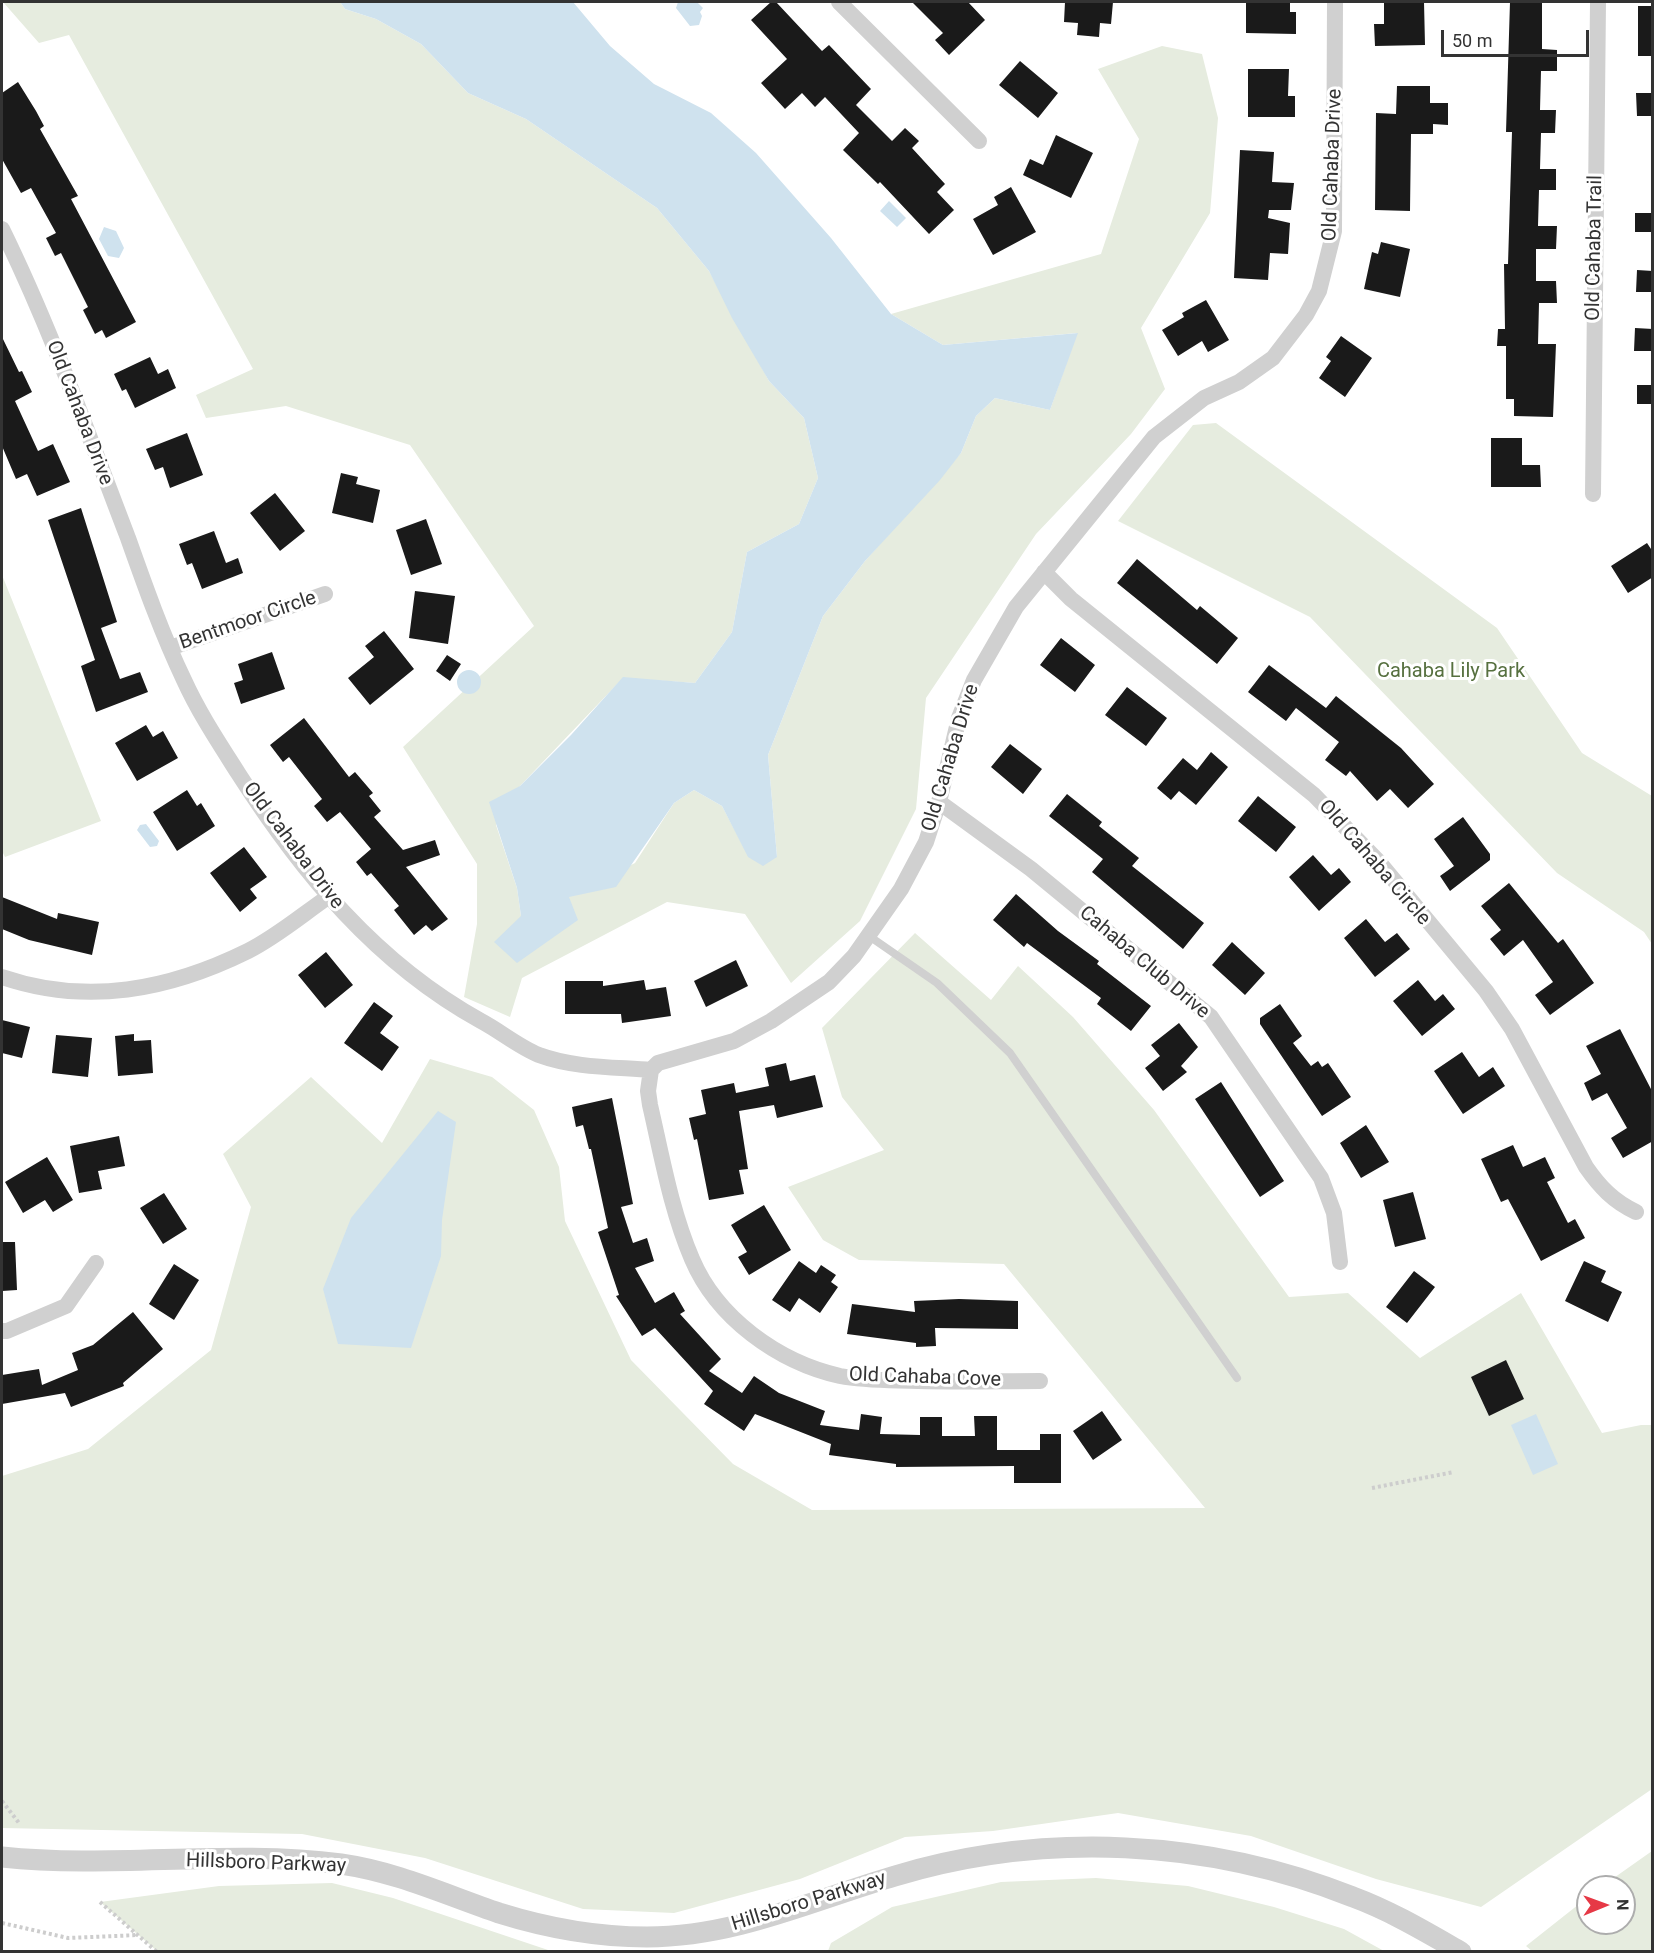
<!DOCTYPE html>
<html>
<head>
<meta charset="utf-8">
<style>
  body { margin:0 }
  #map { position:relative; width:1654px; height:1953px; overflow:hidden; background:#fff; font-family:Roboto,sans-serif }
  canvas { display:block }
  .frame { position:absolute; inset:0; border:3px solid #333; pointer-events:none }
  .north { position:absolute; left:1576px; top:1875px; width:60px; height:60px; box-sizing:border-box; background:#fff; border:2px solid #adadad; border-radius:50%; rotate:89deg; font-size:16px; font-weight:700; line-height:24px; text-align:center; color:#333 }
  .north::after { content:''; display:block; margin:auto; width:21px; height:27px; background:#e63946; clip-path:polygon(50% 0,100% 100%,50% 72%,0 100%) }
  .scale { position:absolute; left:1441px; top:30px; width:148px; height:27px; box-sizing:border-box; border:3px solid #333; border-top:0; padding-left:8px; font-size:18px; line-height:21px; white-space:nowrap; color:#333; -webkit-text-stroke:4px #fff; paint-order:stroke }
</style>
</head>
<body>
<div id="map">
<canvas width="1654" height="1953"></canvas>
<div class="frame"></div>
<div class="north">N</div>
<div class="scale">50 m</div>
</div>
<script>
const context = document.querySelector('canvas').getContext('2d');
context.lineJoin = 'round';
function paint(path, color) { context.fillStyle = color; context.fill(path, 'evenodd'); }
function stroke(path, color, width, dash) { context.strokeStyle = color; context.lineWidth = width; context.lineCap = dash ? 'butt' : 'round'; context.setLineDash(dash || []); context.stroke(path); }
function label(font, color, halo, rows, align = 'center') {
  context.font = font + ' Roboto,sans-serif'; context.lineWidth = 6; context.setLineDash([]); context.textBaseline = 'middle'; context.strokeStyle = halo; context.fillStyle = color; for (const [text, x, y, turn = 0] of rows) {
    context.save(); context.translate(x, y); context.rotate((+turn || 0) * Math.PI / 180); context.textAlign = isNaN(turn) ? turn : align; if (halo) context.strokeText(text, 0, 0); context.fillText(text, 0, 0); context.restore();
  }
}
paint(new Path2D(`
  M3,2H340L345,9L376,19L421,44L468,93L526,119L657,208L709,271L769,381L804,418L818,478L799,524L747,552L732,632L695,683L623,678L520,786L496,825L517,888L521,916L568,897L635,863L674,803L694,790L722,806L749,857H777L768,755L823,616L865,561L961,453L976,416L995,398L1050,410L1077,333L943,345L891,314L1101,254L1139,139L1098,69L1162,46L1202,54L1218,118L1210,213L1141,328L1165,389L1131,434L1036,534L926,698L916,809L860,921L791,983L745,914L667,902L522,978L510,1017L464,997L477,924V864L403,747L534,626L410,445L286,406L206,418L196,395L253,369L69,35L39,43Z
  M1216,423L1497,628L1582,753L1652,796V944L1644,932L1557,873L1310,617L1118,521L1193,425Z
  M2,575L101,821L5,857L2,851Z
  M915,933L991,1000L1018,966L1073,1017L1154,1110L1289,1297L1348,1293L1420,1358L1521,1293L1602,1433L1641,1425H1652V1789L1481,1907L1376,1879L1251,1836L1118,1813L993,1831L905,1837L800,1879L674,1913L583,1909L425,1858L302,1834L2,1828V1476L88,1449L211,1350L251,1207L223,1154L311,1077L382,1143L430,1059L492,1077L534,1110L559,1167L565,1221L631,1360L733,1464L812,1510L1205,1508L1004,1264L859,1260L823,1240L788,1187L884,1150L842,1097L822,1028Z
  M1652,1851V1951L1533,1952L1526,1946L1588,1897V1923H1624V1887H1601Z
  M1096,1878L1188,1886L1274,1907L1344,1929L1384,1951H828L831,1943L892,1907L1001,1882Z
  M332,1883L393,1898L551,1951H157L100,1902L219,1886Z`), '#e6ecdf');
paint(new Path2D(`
  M340,2H573L610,46L654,84L711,113L756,153L831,238L891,314L943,345L1078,333L1050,410L995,398L976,416L961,453L940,480L865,561L823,616L768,755L777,857L763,866L748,857L722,806L694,790L674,803L616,887L569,897L578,920L517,963L494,942L521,916L517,888L489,802L520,786L571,735L623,677L695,683L732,632L747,552L799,524L818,478L804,418L769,381L732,318L709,271L657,208L526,119L468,93L421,44L376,19L345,9Z
  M678,2H697L703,8L700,12L702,16L699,25L690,26L676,8Z
  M889,201L906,218L897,227L880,211Z
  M104,227L116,231L124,248L119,258L108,256L99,239Z
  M457 682a12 12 0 1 1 24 0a12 12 0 1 1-24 0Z
  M146,824L159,841L157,846L150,847L137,830L140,825Z
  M438,1111L456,1122L442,1220L441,1256L411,1348L338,1344L323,1289L351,1218Z
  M1536,1414L1558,1464L1533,1475L1511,1425Z`), '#cfe2ee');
paint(new Path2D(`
  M771,2H776L822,51L829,45L871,89L856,105L892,141L905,128L919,141L912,148L945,184L937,192L954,210L929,234L880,182L878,184L843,150L859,133L825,97L815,107L802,93L785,109L761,83L787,59L751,20Z
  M912,2H968L985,20L949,55L935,40L943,33Z
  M1065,2H1113L1111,24L1100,23L1099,37L1077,35L1078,23L1064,22Z
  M1246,2H1290V12H1296V34L1246,33Z
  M1384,2H1424L1425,45L1375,46L1374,24H1384Z
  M1510,2H1542V49L1557,50V71H1541L1540,110H1556L1555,133H1541L1540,169H1556V190H1539L1538,226H1557L1556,249H1536V281H1556L1557,303H1539L1538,344H1556L1553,417L1514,416V399H1506V346H1497L1498,329H1505L1504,264H1508L1512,132H1506Z
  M1638,6H1653V56H1638Z
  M1020,61L1058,93L1038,118L999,85Z
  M1248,69H1289L1288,96H1295V117H1248Z
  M18,82L36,111L44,126L40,129L78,196L71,199L136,322L106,338L102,330L95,334L83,310L88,307L61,253L55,256L46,238L56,233L31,188L21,193L2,159V93Z
  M1397,86H1430V103H1448V125L1433,124V134H1411L1410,211L1375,210L1376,113L1396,114Z
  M1636,93H1653V116H1637Z
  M1056,135L1093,153L1071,198L1023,175L1030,159L1043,165Z
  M1240,150L1274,152L1272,182L1294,183L1291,210H1269L1268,218L1290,223L1288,254L1270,253L1268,280L1234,278Z
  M1011,187L1036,232L993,255L973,219L998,205L994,197Z
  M1635,213H1653V232H1635Z
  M1381,242L1410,249L1400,297L1364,289L1372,252L1378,254Z
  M1637,270L1653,271V292H1636Z
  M1206,300L1229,340L1208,352L1202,341L1178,356L1162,330L1184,317L1182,313Z
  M1635,328L1653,329V351H1634Z
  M1341,336L1372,358L1345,397L1319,378L1331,361L1326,357Z
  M2,337L19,372L22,371L32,392L15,401L38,451L53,444L70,482L37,496L27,474L16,479L2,446Z
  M150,357L158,374L168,369L176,388L135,408L126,389L122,391L114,374Z
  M1637,385H1653V404H1637Z
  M187,433L203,475L170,488L163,467L155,470L146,449Z
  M1491,438H1522V465H1540L1541,487H1491Z
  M341,473L358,477L356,484L380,490L373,523L332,513Z
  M275,493L305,531L280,551L250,513Z
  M81,508L117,622L101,628L120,679L140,672L148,692L96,712L81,666L95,660L48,520Z
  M426,519L442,564L411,575L396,530Z
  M214,531L226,563L238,558L243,573L202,589L192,563L187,565L179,544Z
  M1647,543L1653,552V577L1628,593L1611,566Z
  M1137,559L1197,610L1200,606L1238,638L1217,664L1117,583Z
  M415,591L455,596L448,644L409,638Z
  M384,631L414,669L370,705L348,678L374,657L365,646Z
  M1061,638L1095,665L1075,692L1040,665Z
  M272,652L285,689L241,704L234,683L243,680L238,664Z
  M447,655L461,664L450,681L436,671Z
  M1269,665L1326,708L1336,696L1401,748L1434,784L1408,808L1390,789L1377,801L1350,771L1346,776L1325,760L1339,742L1296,708L1286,721L1248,692Z
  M1127,687L1167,718L1146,746L1105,715Z
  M304,718L349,777L355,772L373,793L369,796L381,811L374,817L403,850L435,840L440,855L406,867L448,919L432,931L426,925L414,935L394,910L399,906L371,873L367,876L356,862L371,849L340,812L327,822L314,806L322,799L289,757L283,762L270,745Z
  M146,725L153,737L163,731L178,758L137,781L115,743Z
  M1010,744L1042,769L1023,794L991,767Z
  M1211,752L1228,767L1196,805L1179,791L1171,800L1157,788L1183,758L1197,770Z
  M187,790L197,806L201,803L215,826L177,851L153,812Z
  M1067,794L1102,822L1099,826L1139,858L1132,866L1204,923L1183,949L1092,872L1103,859L1049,816Z
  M1258,796L1296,827L1276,852L1238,821Z
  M1463,817L1490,854V860L1450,891L1440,876L1454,866L1434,839Z
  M244,847L267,877L250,889L257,898L240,912L210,873Z
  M1313,855L1331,875L1339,868L1351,882L1319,911L1289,877Z
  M1509,883L1558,943L1563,939L1594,983L1550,1015L1535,995L1553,982L1523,940L1504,956L1490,939L1501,930L1481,906Z
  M1016,894L1058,931L1099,961L1097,964L1151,1006L1131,1031L1097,1004L1101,998L1027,943L1024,947L993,920Z
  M2,897L57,919L58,913L99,922L92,955L29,940L2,929Z
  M1366,919L1385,942L1397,933L1410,949L1375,977L1344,938Z
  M1232,942L1265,973L1245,995L1212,965Z
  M326,952L353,985L325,1008L298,975Z
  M736,960L748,986L706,1007L694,981Z
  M644,980L646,990L666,987L671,1016L622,1023L621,1014H565V981H603V986Z
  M1418,980L1435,1001L1443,994L1455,1009L1422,1036L1393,1001Z
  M374,1002L393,1016L380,1033L399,1047L382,1071L344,1043Z
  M1280,1004L1302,1036L1293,1043L1311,1066L1318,1061L1322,1067L1328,1063L1351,1097L1322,1116L1260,1024V1018Z
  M2,1020L30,1027L22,1058L2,1053Z
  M1179,1023L1198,1047L1181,1066L1187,1072L1163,1091L1145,1068L1160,1056L1151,1045Z
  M1620,1029L1653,1093V1141L1623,1158L1611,1138L1627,1128L1607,1093L1592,1101L1584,1083L1601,1074L1586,1046Z
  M134,1034V1041L151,1040L153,1073L118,1076L115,1036Z
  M56,1035L92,1038L88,1077L52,1073Z
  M1462,1052L1479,1077L1493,1067L1505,1086L1463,1114L1434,1071Z
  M786,1063L790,1081L815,1075L823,1107L777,1118L774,1105L739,1111L748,1169L739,1170L744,1194L709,1200L697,1139L694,1140L689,1118L706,1114L701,1090L734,1083L736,1093L769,1086L765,1068Z
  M1221,1082L1284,1181L1260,1197L1195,1099Z
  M612,1098L633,1204L621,1207L633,1243L647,1238L654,1261L635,1268L655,1303L674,1292L685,1311L680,1314L721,1359L709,1371L742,1393L754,1376L779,1393L825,1411L820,1425L859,1430L861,1414L882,1417L880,1434L920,1435V1417H942V1436H975L974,1416H997V1450H1040V1434H1061V1483H1014V1466L896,1467V1464L829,1455L831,1444L755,1414L744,1431L704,1404L713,1391L655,1328L642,1336L616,1296L619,1295L598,1232L608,1228L591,1149H589L583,1125L576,1127L572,1107Z
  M1366,1125L1389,1162L1361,1178L1340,1143Z
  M119,1136L125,1166L98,1171L102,1189L79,1193L70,1146Z
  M1513,1145L1523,1167L1545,1157L1555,1178L1547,1182L1568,1223L1575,1219L1585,1238L1541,1261L1508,1199L1501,1202L1481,1159Z
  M47,1157L73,1200L53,1212L45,1200L23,1213L5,1182Z
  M1413,1192L1426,1239L1395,1247L1383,1200Z
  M164,1193L187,1229L163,1244L140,1208Z
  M764,1205L791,1250L749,1275L738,1257L747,1252L731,1225Z
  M2,1242H15L17,1290L2,1291Z
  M799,1261L816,1273L821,1265L836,1275L831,1282L838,1287L820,1313L799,1298L790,1312L772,1300Z
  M1584,1261L1606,1271L1601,1282L1622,1292L1608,1322L1565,1301Z
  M174,1264L199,1280L174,1320L149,1304Z
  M1414,1271L1435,1287L1407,1323L1386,1307Z
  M959,1299L1018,1301V1329L935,1328L936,1346L916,1347V1343L847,1334L852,1304L915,1312L914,1301Z
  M133,1312L163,1349L123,1383L124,1386L71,1407L65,1393L2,1404V1375L39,1369L42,1385L78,1370L72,1353L93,1345Z
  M1506,1360L1524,1399L1489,1416L1471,1377Z
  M1102,1411L1122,1440L1093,1460L1073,1431Z`), '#1a1a1a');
stroke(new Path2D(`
  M1372,1488L1454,1472
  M2,1801L19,1823
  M100,1902L157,1952
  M2,1923L68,1938L138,1935`), '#cdcdcd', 4, [3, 3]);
stroke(new Path2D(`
  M869,936L937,983L1010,1053L1237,1378`), '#d0d0d0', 8);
stroke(new Path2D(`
  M839,2L979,141
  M2,229C51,329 88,434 128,538C145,586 162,634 184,680C199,713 219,743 238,773C302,873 376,963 481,1021C500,1031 519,1047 539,1055C574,1068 615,1067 651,1070L658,1063L734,1041L771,1021L829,982L854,956L901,889L926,842L939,802L959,718L974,680L1016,607L1154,437L1204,398L1239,382L1273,358L1306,315L1319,291L1334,231L1335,2
  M1593,494L1598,2
  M1044,572L1071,599L1314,795L1379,862L1486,991L1512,1029L1586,1167C1600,1187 1613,1201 1636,1212
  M170,648L325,594
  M939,802L1031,869L1211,1017L1321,1178L1334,1213L1340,1262
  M2,977C87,1006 169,990 248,951C276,937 302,915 328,897
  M651,1070L648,1091L650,1105C662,1157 671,1210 692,1259C717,1318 778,1362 840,1376C866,1381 892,1380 918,1381C959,1382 999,1381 1040,1381
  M2,1331H7L66,1306L96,1263`), '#d0d0d0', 16);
stroke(new Path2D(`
  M2,1857C114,1869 229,1849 341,1864C397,1872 446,1895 499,1913C547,1928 597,1937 647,1937C735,1937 813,1900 895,1876C1045,1831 1207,1839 1353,1897C1391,1911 1426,1932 1461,1952`), '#d0d0d0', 21);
label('20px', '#333', '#fff', [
  ["Old Cahaba Drive",1333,165,-88],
  ["Old Cahaba Trail",1595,248,-89],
  ["Old Cahaba Drive",79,413,69],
  ["Bentmoor Circle",248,621,-19],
  ["Old Cahaba Drive",951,758,-73],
  ["Old Cahaba Drive",293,846,53],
  ["Old Cahaba Circle",1374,863,49],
  ["Cahaba Club Drive",1144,963,40],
  ["Old Cahaba Cove",925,1378,2],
  ["Hillsboro Parkway",266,1864,2],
  ["Hillsboro Parkway",809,1902,-17]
]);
label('20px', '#56703f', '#fff', [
  ["Cahaba Lily Park",1451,672]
]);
</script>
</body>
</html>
